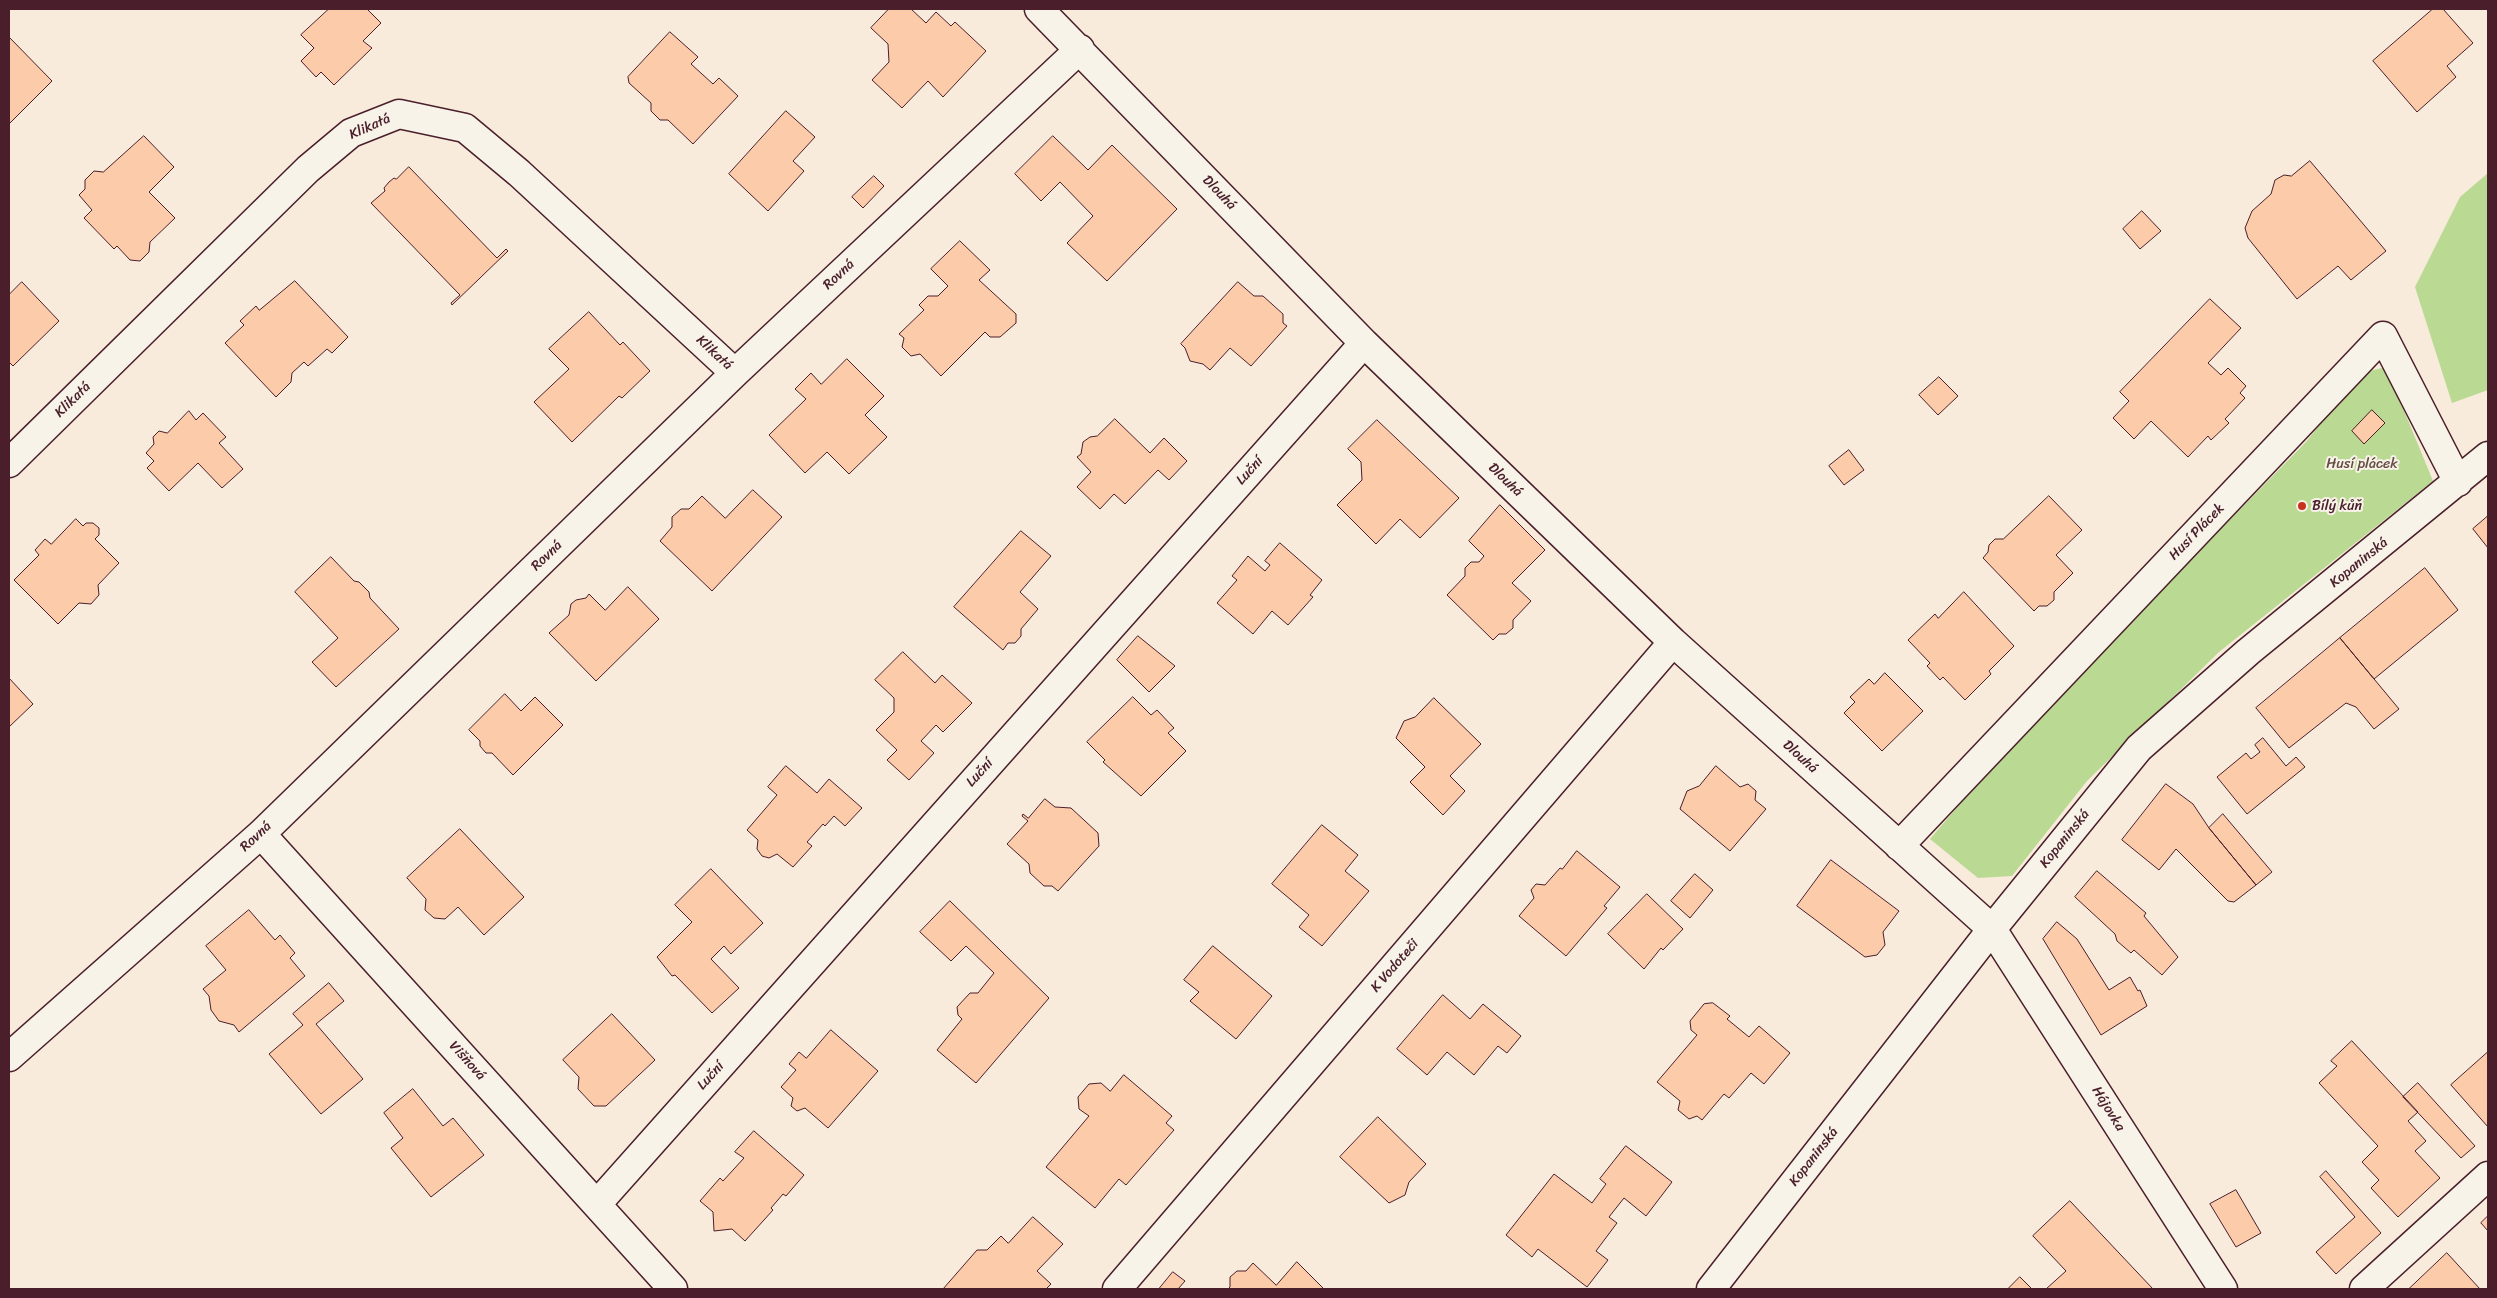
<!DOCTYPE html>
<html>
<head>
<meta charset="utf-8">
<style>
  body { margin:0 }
  #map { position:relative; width:2497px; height:1298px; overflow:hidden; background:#f8ebdc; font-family:Sriracha,sans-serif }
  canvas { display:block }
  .frame { position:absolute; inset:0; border:10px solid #4a1f2b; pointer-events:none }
</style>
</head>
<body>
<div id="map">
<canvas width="2497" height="1298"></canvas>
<div class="frame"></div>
</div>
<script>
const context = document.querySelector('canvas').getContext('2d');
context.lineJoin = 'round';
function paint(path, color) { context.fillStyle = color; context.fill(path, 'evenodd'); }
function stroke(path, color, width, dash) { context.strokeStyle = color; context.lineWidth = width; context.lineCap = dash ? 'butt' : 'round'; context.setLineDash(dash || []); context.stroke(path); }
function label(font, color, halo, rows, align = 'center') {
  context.font = font + ' Sriracha,sans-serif'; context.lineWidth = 4; context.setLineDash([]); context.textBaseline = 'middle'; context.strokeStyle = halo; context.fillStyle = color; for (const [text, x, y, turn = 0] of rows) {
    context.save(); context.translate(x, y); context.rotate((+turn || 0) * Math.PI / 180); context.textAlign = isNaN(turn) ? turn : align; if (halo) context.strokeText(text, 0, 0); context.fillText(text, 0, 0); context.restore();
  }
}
paint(new Path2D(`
  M2488,173V390L2452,403L2415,287L2460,197Z
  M2386,367L2433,481L2219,652L2087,781L2012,876L1978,878L1930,839L2019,735L2306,442L2361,373Z`), '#bad992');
const building = new Path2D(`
  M329,9H367L381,23L363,41L372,48L334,85L321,72L316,77L301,61L314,48L301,35Z
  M889,9H911L926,23L936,12L951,26L955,22L986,51L943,97L928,81L902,108L872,80L889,62L888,44L871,28Z
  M2433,9H2443L2473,43L2447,66L2456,77L2417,112L2373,61Z
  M670,32L698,57L691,64L713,84L719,78L738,96L693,144L668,120H660L651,111V103L629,83L628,77Z
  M9,37L52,81L9,124Z
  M786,111L815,137L793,161L804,171L768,211L729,174Z
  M144,136L174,167L149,192L175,218L150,242L149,252L140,261L130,260L117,246L114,249L84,218L92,210L79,195L85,189V180L94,171L103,172Z
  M1053,136L1088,170L1112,145L1177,209L1107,281L1067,243L1093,216L1060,182L1041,201L1015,174Z
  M2310,161L2386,251L2351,280L2338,266L2297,299L2248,238L2245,228L2252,211L2271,194L2275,180L2284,175L2291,176Z
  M409,167L497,258L506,249L508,251L452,305L451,303L460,295L371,203L385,191L384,188L389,182L394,178L396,179Z
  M874,176L884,186L863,208L852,197Z
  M2142,211L2161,231L2140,249L2123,229Z
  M960,241L990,270L979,280L1016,314V323L1000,337H990L985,332L941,376L920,354L911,356L902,347L904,338L899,334L924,310L919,305L928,296H938L948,286L931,269Z
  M295,281L348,337L332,353L327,349L308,366L304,362L292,373L291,382L276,397L225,343L244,325L240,321L256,306L259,310Z
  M22,282L59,321L13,366L9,362V295Z
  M1238,282L1254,296H1263L1283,314V323L1287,326L1251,366L1230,348L1210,370L1203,364L1190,361L1185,348L1181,344Z
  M2210,299L2241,328L2208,363L2221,375L2228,368L2246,386L2240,393L2245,398L2225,419L2229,423L2211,440L2208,436L2188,457L2151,421L2134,439L2113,418L2129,401L2120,392Z
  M589,312L620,345L623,342L650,371L622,398L619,396L572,442L534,402L569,369L549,349Z
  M847,359L884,396L865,415L887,437L849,474L827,452L805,473L769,435L806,399L795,389L811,373L821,384Z
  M1939,377L1958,396L1938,415L1919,395Z
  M2372,410L2385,423L2364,444L2352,431Z
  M189,411L196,420L203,413L226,437L219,443L243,469L222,488L198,463L169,491L147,468L154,461L146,453L154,444L153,437L159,431L167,433Z
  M1115,419L1150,453L1164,438L1187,461L1169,480L1158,470L1125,504L1114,494L1100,509L1077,487L1091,472L1077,457L1081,454L1083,442L1090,437L1097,436Z
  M1377,420L1459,498L1420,538L1400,519L1376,544L1337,505L1362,480L1361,462L1348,449Z
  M1849,450L1864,470L1844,485L1829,466Z
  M753,490L782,517L712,591L660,541L672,527V517L681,509H689L702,496L725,518Z
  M2049,496L2082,530L2056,555L2073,573L2054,592V600L2047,606H2039L2034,611L1983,558L1988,552L1989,545L1995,539H2003Z
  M1500,505L1545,550L1512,583L1531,601L1513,620V628L1506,634H1499L1493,640L1447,595L1465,576V568L1471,562H1479L1484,556L1469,541Z
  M2488,516V548L2473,529Z
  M76,519L83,526L86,523H93L99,528V535L95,539L119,563L98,585L99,595L91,604L79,603L58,624L14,580L39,555L35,550L45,539L51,544Z
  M1021,531L1051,556L1020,592L1038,609L1021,629V636L1015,643H1008L1003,650L954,607Z
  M1280,543L1322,580L1310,595L1313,597L1288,625L1272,611L1253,634L1217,603L1237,580L1232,576L1248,556L1265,571L1270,565L1265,561Z
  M331,557L354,581L359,582L369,592L370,598L399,629L336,687L312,662L338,638L295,592Z
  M2425,568L2458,610L2374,679L2340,638Z
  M628,587L659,619L596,681L549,633L569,615L571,604L576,600L586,598L589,594L605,610Z
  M1964,592L2014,646L1989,671L1991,674L1965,700L1943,677L1940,680L1927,666L1930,663L1908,640L1935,614L1938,618Z
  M1138,636L1175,666L1149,692L1117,660Z
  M2340,638L2399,709L2374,729L2356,707L2346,703L2289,748L2256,708Z
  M903,652L935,683L942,675L972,703L943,732L936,725L921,741L934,753L909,780L887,760L897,750L876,730L894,712V698L875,680Z
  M1885,673L1923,711L1882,751L1844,713L1855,702L1850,697L1869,679L1874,684Z
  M9,678L33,704L9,727Z
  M505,694L521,711L535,697L563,725L513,775L492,753H486L480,746V741L469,730Z
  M1133,697L1151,715L1157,710L1174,728L1168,733L1186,751L1141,796L1103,762L1105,760L1087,742Z
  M1434,698L1481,744L1450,776L1465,791L1443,815L1410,782L1425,767L1396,738L1404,721L1415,717Z
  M2263,738L2286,766L2296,757L2305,767L2247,814L2217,777L2246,753L2251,759L2260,752L2255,745Z
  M786,766L817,793L829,779L862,808L845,826L834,816L825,826L823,824L807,842L812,846L793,867L777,854L769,858L762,856L757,849L758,840L747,830L777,795L768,787Z
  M1716,766L1740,787L1748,784L1756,791L1755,800L1766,809L1730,851L1680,809L1687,791L1699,786Z
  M2166,784L2193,804L2209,828L2256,885L2234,902L2228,901L2176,849L2159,870L2122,840Z
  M1045,799L1055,807L1071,808L1098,833L1099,846L1058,891L1052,886H1044L1030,873L1029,864L1007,844L1028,821L1022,816L1023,814L1028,818Z
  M2223,814L2272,872L2256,885L2209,828Z
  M1322,825L1358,855L1345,871L1369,891L1322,946L1299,927L1309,915L1272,884Z
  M460,829L524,897L484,935L458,907L445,919L434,918L425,910L426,899L407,878Z
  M1577,851L1620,887L1604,906L1607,908L1566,956L1519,916L1534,898L1531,890L1536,884L1545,885L1560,868L1562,869Z
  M1831,860L1899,911L1883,932L1885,945L1877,955L1865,957L1797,906Z
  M711,869L763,923L731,954L724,946L711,959L739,988L712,1013L675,975L672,976L657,957L692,922L675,905Z
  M2097,871L2146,913L2144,916L2178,957L2162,975L2134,950L2131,953L2117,941L2115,934L2075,897Z
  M1695,874L1713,890L1690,918L1671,901Z
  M1647,894L1683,929L1663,950L1661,948L1644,969L1608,934Z
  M950,901L1049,998L976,1083L937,1050L962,1019L958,1015L957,1007L970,993H978L994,973L966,946L951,961L920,932Z
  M249,910L275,940L280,935L295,953L290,958L305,976L239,1032L234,1025L219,1021L211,1010L209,996L203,989L226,970L206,946Z
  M2057,922L2077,939L2109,990L2130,977L2138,991L2140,990L2147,1006L2101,1035L2043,939Z
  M1213,946L1272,996L1236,1039L1190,1001L1199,992L1184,980Z
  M329,983L344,1001L316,1024L363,1079L321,1114L269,1054L303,1025L293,1014Z
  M1443,995L1470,1019L1483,1004L1521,1036L1507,1053L1498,1046L1474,1075L1447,1052L1427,1075L1397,1049Z
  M1713,1003L1730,1016L1727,1019L1749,1037L1759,1026L1790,1053L1764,1084L1751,1073L1729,1098L1724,1094L1702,1120L1697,1116L1689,1119L1678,1110L1680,1101L1657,1082L1697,1035L1691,1030L1690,1021L1704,1004Z
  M612,1014L655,1060L606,1106H594L578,1089L579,1077L563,1060Z
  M831,1030L878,1071L828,1128L805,1108L797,1111L791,1106L793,1098L781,1087L796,1070L789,1064L799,1052L806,1058Z
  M2352,1041L2418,1112L2408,1121L2426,1141L2415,1151L2440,1178L2398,1217L2371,1188L2379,1180L2362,1162L2378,1146L2319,1083L2337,1066L2331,1061Z
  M2488,1052V1127L2451,1085Z
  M1124,1075L1172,1116L1166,1123L1174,1130L1126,1185L1119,1179L1095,1208L1046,1167L1089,1116L1079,1109L1078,1097L1089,1084L1101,1083L1110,1091Z
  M2418,1083L2475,1146L2461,1158L2403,1097Z
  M413,1089L443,1126L453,1118L484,1155L431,1197L391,1148L403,1138L384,1113Z
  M1378,1117L1426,1164L1409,1182L1405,1195L1389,1203L1340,1157Z
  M754,1131L804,1175L786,1196L783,1194L771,1208L773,1210L745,1241L732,1229L714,1231L713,1212L700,1201L720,1178L723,1181L744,1158L735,1152Z
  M1626,1146L1672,1182L1646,1216L1624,1198L1609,1217L1617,1223L1596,1251L1608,1260L1587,1287L1538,1249L1532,1257L1506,1235L1554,1174L1592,1203L1606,1184L1600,1179Z
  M2326,1171L2381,1233L2336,1274L2316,1252L2355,1217L2320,1177Z
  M2236,1190L2261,1233L2236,1247L2210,1204Z
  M2070,1201L2153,1289H2046L2066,1271L2033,1236Z
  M2488,1216V1231L2481,1223Z
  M1033,1217L1063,1244L1037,1271L1051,1284L1046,1289H943L977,1250H987L1001,1236L1008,1243Z
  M2447,1253L2480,1289H2409Z
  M1297,1262L1324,1289H1228L1230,1287V1277L1237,1271H1246L1253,1263L1276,1285Z
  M1173,1272L1185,1281L1178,1289H1159Z
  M2020,1277L2032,1289H2008Z`);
paint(building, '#fbcbaa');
stroke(building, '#4a1f2b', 1);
const minor = new Path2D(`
  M1039,9L1364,343L1673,642L1992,929L2223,1289
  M9,463L308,169L351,133L399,114L465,128L519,173L735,373
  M261,834L673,1289
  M1899,846L2383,336L2458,482
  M9,1057L261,834L735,373L1080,49
  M597,1204L1364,343
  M1117,1289L1673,642
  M1711,1289L1992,929L2139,748L2248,652L2488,456
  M2364,1289L2488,1176`);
stroke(minor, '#4a1f2b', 31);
stroke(minor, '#f7f3e8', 28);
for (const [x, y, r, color] of [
  [2302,506,5,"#c8321e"]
]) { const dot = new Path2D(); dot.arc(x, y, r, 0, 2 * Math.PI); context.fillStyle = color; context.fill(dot); stroke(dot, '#f7f3e8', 2); }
label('14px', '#4a1f2b', '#f7f3e8', [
  ["Klikatá",370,127,-24],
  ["Dlouhá",1219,193,46],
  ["Rovná",839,275,-43],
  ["Klikatá",714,353,43],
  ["Klikatá",73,400,-44],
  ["Luční",1250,471,-48],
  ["Dlouhá",1505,480,44],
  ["Husí Plácek",2197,532,-46],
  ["Rovná",547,556,-44],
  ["Kopaninská",2359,563,-39],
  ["Dlouhá",1800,757,42],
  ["Luční",980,773,-48],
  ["Rovná",256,837,-43],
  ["Kopaninská",2065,839,-51],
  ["K Vodoteči",1395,966,-49],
  ["Višňová",467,1061,48],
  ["Luční",711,1076,-48],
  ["Hájovka",2108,1109,58],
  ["Kopaninská",1814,1157,-52]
]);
label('14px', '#664e45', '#f7f3e8', [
  ["Husí plácek",2362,464]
]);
label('14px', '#4a1f2b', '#f7f3e8', [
  ["Bílý kůň",2312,506]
], 'left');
</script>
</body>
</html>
